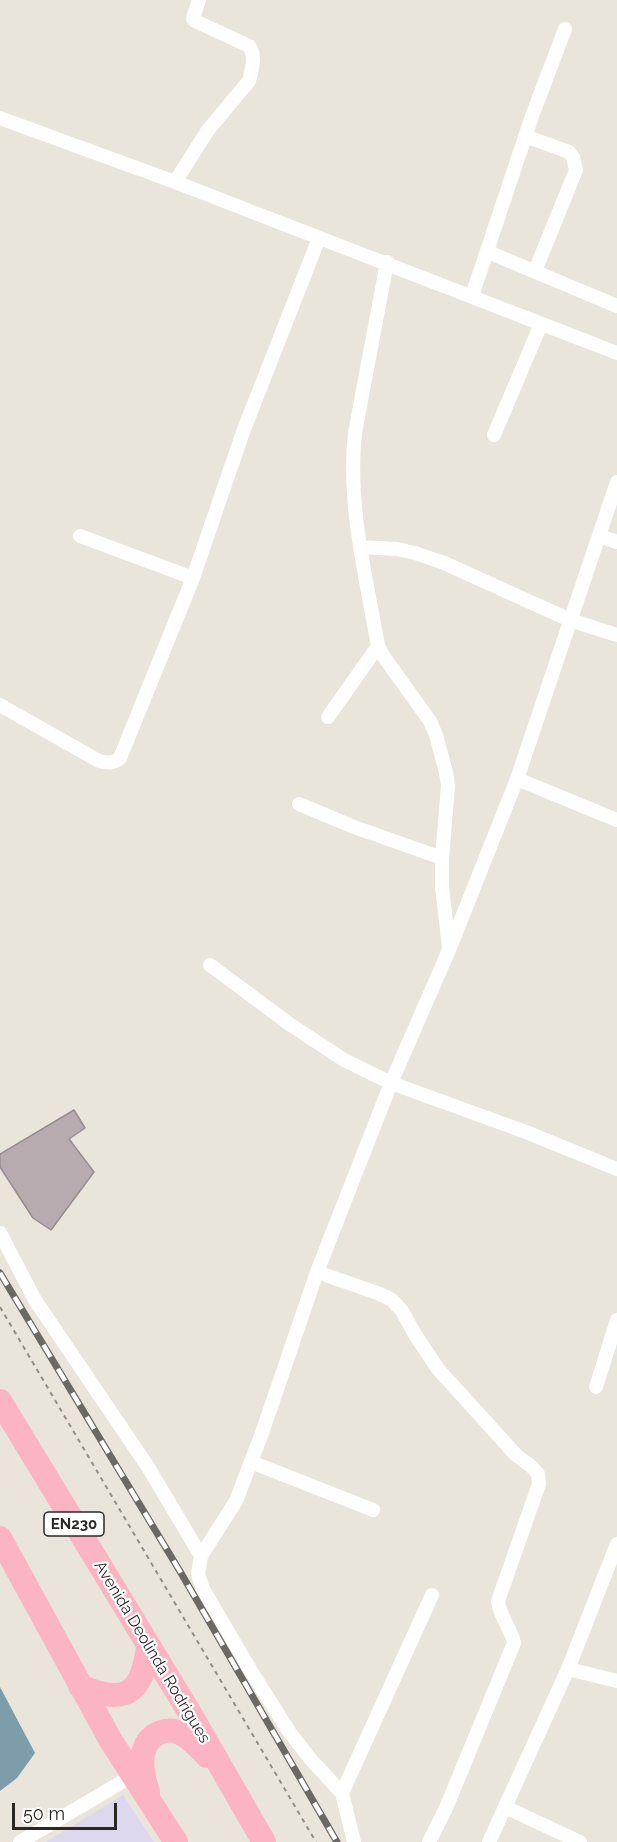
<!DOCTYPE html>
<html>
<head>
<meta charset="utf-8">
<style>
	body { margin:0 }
	#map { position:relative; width:617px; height:1842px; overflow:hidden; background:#e9e5da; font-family:Raleway,sans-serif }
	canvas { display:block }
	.scale { position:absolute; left:12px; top:1803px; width:105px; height:27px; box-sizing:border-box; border:3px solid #292824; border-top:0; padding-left:8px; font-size:18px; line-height:21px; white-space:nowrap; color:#292824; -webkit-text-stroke:4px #fff; paint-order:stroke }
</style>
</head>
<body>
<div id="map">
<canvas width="617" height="1842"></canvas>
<div class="scale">50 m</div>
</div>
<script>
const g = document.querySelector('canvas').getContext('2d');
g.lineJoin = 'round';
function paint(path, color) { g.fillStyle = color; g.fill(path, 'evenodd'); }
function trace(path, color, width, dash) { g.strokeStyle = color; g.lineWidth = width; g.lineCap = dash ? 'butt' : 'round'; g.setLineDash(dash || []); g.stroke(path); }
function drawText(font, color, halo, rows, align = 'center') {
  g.font = font + ' Raleway,sans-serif'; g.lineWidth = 4.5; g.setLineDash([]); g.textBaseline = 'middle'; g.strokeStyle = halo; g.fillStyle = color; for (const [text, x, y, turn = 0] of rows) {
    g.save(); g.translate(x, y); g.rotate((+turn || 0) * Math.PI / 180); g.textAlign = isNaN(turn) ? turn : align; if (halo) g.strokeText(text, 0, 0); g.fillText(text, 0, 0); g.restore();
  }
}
paint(new Path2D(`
	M123,1795L154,1842H46Z`), '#ddd8ed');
paint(new Path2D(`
	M0,1687L35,1753L17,1778L0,1791Z`), '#7d9dab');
const building = new Path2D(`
	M74,1110L85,1128L69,1139L94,1172L51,1230L33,1218L0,1167V1154Z`);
paint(building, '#b7abb0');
trace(building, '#988d91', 1.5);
trace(new Path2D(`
	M0,1307L316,1842`), '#928f88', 2, [4.5, 4.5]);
trace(new Path2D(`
	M0,118L175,182L617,353
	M525,136L569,152L573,157L576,170L535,271
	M175,182L208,130L249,81C252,70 256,55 249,46L195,21L193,18L199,0
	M488,252L617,306
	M387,262L355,433C347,504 366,576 378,646L384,657L430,721L436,735L446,772L448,786L442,858V887L449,947
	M472,296L532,116L565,29
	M494,435L541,324
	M80,536L193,578
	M599,536L617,542
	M361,547L397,549L415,553L444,563L570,620L617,635
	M0,705L99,761C108,763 113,764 120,758L193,578L243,432L319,238
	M328,717L378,646
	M517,779L617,820
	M299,804L354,827L442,858
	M210,965L288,1023L344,1060L391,1083L526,1132L617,1169
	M0,1233L35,1300L148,1467L201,1556
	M317,1272L380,1294L392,1300L402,1311L416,1336L438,1369L516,1455L532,1467L538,1474L539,1484L498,1601C500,1618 510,1626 514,1643L446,1808L429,1842
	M596,1387L617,1320
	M251,1462L373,1510
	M568,1669L617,1681
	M342,1793L432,1595
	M505,1807L580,1842
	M20,1842L132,1776
	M354,1842L342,1793L313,1762L290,1733L251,1671L203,1589L198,1574L201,1556L236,1501L262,1433L317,1272L391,1083L449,950L517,779L617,482
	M489,1842L568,1669L617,1544`), '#fff', 14);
trace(new Path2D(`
	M0,1401L191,1715L264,1842
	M0,1538L111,1741L176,1842
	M80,1686C125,1705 142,1695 148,1646
	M148,1792C142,1774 136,1748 155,1735C161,1731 170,1729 178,1732C189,1736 198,1747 207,1756`), '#fcb4c2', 24);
const rail = new Path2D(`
	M0,1273L181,1573L337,1842`);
trace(rail, '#6b6963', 7);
trace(rail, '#fff', 4.5, [14]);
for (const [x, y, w] of [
	[74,1524,60]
]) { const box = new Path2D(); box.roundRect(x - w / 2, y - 12, w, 24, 4.5); g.fillStyle = '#fff'; g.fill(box); trace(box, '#292824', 1.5); }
drawText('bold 15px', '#292824', null, [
	["EN230",74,1524]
]);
drawText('16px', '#292824', '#fff', [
	["Avenida Deolinda Rodrigues",152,1652,59]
]);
</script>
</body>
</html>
